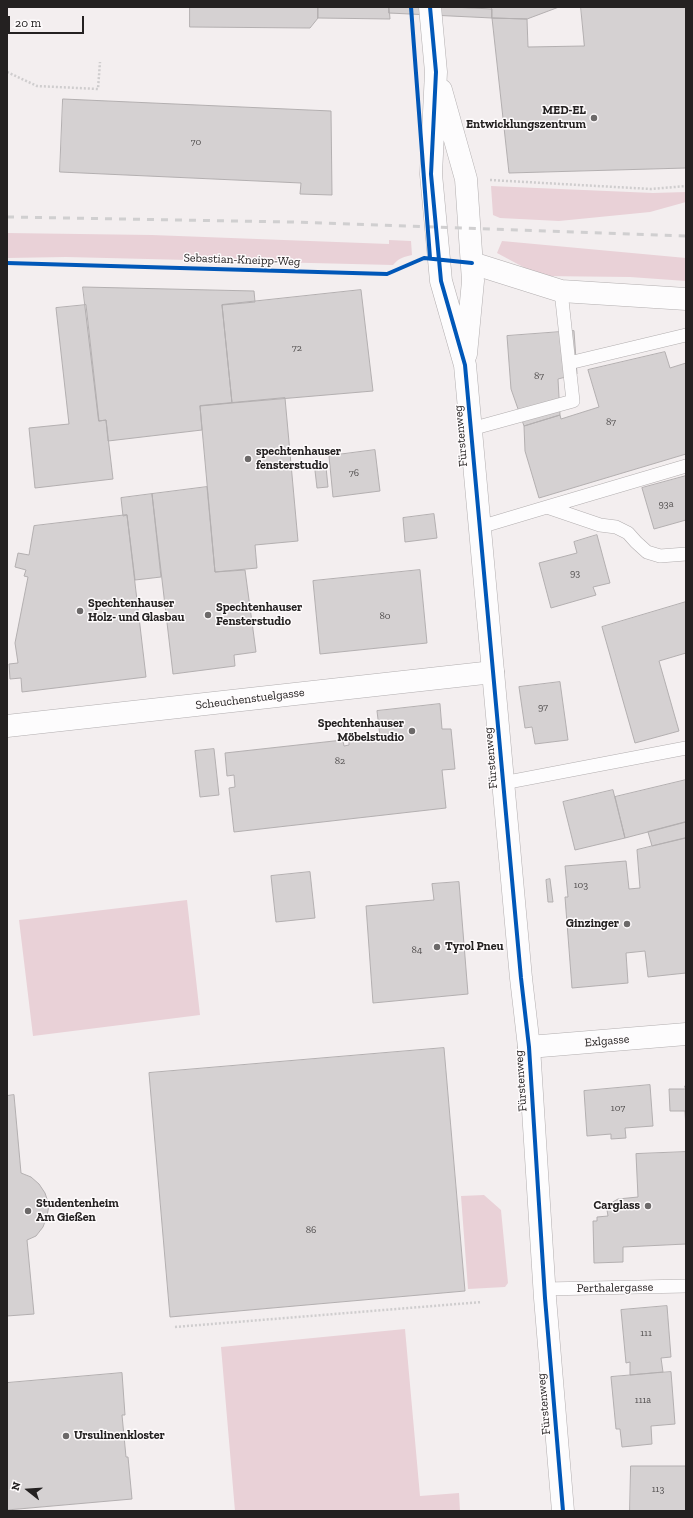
<!DOCTYPE html>
<html>
<head>
<meta charset="utf-8">
<style>
	body { margin:0 }
	#map { position:relative; width:693px; height:1518px; overflow:hidden; background:#f3eeef; font-family:"Zilla Slab",serif }
	canvas { display:block }
	.frame { position:absolute; inset:0; border:8px solid #242121; pointer-events:none }
	.north { position:absolute; left:8px; top:1470px; width:40px; height:40px; -webkit-text-stroke:3px #fefbfc; paint-order:stroke; rotate:287deg; font-size:11px; font-weight:700; line-height:16px; text-align:center; color:#242121 }
	.north::after { content:''; display:block; margin:auto; width:14px; height:18px; background:#242121; clip-path:polygon(50% 0,100% 100%,50% 72%,0 100%) }
	.scale { position:absolute; left:8px; top:16px; width:76px; height:18px; box-sizing:border-box; border:2px solid #242121; border-top:0; padding-left:5px; font-size:12px; line-height:14px; white-space:nowrap; color:#242121; -webkit-text-stroke:3px #fefbfc; paint-order:stroke }
</style>
</head>
<body>
<div id="map">
<canvas width="693" height="1518"></canvas>
<div class="frame"></div>
<div class="north">N</div>
<div class="scale">20 m</div>
</div>
<script>
const g = document.querySelector('canvas').getContext('2d');
g.lineJoin = 'round';
function paint(path, color) { g.fillStyle = color; g.fill(path, 'evenodd'); }
function trace(path, color, width, dash) { g.strokeStyle = color; g.lineWidth = width; g.lineCap = dash ? 'butt' : 'round'; g.setLineDash(dash || []); g.stroke(path); }
function drawText(font, color, halo, rows, align = 'center') {
  g.font = font + ' "Zilla Slab",serif'; g.lineWidth = 3; g.setLineDash([]); g.textBaseline = 'middle'; g.strokeStyle = halo; g.fillStyle = color; for (const [text, x, y, turn = 0] of rows) {
    g.save(); g.translate(x, y); g.rotate((+turn || 0) * Math.PI / 180); g.textAlign = isNaN(turn) ? turn : align; if (halo) g.strokeText(text, 0, 0); g.fillText(text, 0, 0); g.restore();
  }
}
paint(new Path2D(`
	M491,186L653,193L686,192V202L650,212L559,221L500,218L493,215Z
	M7,233L152,235L389,244V240L411,241L412,255C403,257 399,258 393,265L66,257L7,258Z
	M502,241L686,258V281L630,277L540,276L497,253Z
	M187,900L200,1015L33,1036L19,920Z
	M484,1195L501,1210L508,1283L505,1287L468,1289L461,1196Z
	M405,1329L420,1496L459,1493L460,1511H235L221,1347Z`), '#e9d1d7');
const building = new Path2D(`
	M190,7H318V18L310,28L190,27Z
	M318,7H389L390,19L318,18Z
	M389,7H452L492,9V18L389,13Z
	M492,7H559L527,19L492,18Z
	M581,7H686V168L509,173L492,18L527,19L528,47L584,46Z
	M63,99L331,111L332,195L300,194L301,183L60,172Z
	M83,287L254,291L255,302L222,305L232,403L200,406L202,430L108,441L106,420L99,421Z
	M361,290L373,391L232,403L222,305Z
	M86,305L99,421L106,420L113,479L35,488L29,428L69,424L56,308Z
	M574,331L577,374L558,379L560,415L524,426L511,389L507,336Z
	M665,352L670,368L686,363V454L539,498L525,451L524,426L560,415L561,419L599,407L588,370Z
	M285,398L298,541L255,545L257,568L215,572L200,406Z
	M375,450L380,491L333,497L329,456Z
	M322,461V467H326L328,487L317,488L314,462Z
	M686,476V520L654,529L642,488Z
	M207,487L215,572L245,570L256,652L234,655L235,666L173,674L152,494Z
	M152,494L161,577L135,580L127,515L123,516L121,498Z
	M434,514L437,538L405,542L403,518Z
	M127,515L146,677L22,692L21,678L10,679L9,664L18,663L15,643L28,577L24,576L26,570L15,567L18,553L29,555L34,526Z
	M597,535L610,583L593,587L596,595L551,608L539,563L577,553L574,542Z
	M420,570L427,643L320,654L313,581Z
	M686,602V653L659,661L679,731L635,743L602,627Z
	M560,682L568,740L535,744L532,727L525,728L519,687Z
	M440,704L442,729H451L455,769L442,770L446,808L234,832L229,788L235,787L234,775L227,776L225,753L343,740L344,746L349,745V739L380,736L377,711Z
	M214,749L219,795L200,797L195,751Z
	M686,780V822L625,838L615,797Z
	M613,790L625,838L575,850L563,802Z
	M686,822V838L652,846L648,832Z
	M686,838V973L648,977L645,951L626,953L628,983L572,988L565,897H568L565,866L626,861L629,889L640,888L637,850Z
	M310,872L315,918L276,922L271,876Z
	M550,879L553,902H548L546,880Z
	M459,882L468,994L373,1003L366,906L434,900L432,884Z
	M444,1048L465,1291L170,1317L149,1073Z
	M650,1085L653,1126L625,1128L626,1138L611,1139V1134L587,1136L584,1091Z
	M685,1086H686V1129L685,1111H670L669,1089H685Z
	M14,1095L21,1173L31,1177L39,1184L45,1193L49,1205L47,1216L43,1227L36,1236L27,1240L34,1314L7,1316V1096Z
	M686,1152V1244L623,1247V1262L594,1263L593,1221H597V1217L608,1216L607,1210L611,1203L618,1199L638,1197L636,1154Z
	M667,1306L671,1357L661,1358L663,1372L630,1375V1362L626,1363L621,1310Z
	M671,1372L675,1424L651,1426L652,1444L622,1447L620,1429H616L611,1377Z
	M122,1373L125,1415H122L126,1457H128L132,1499L7,1510V1383Z
	M631,1466H686V1511H630Z`);
paint(building, '#d5d1d2');
trace(building, '#b3afb0', 1);
const lane = new Path2D(`
	M569,363L686,335
	M471,429L573,401L561,291
	M547,507L686,466
	M480,527L547,507L600,525L616,527L628,533L636,542L647,552L660,556L686,554
	M503,783L686,748
	M545,1289L686,1286`);
const street = new Path2D(`
	M472,263L561,291L686,299
	M7,726L493,672
	M529,1047L686,1034`);
const secondary = new Path2D(`
	M430,7L436,72L431,174L441,281L465,365L521,978L529,1047L545,1298L563,1511
	M441,90L466,179L473,281L466,354`);
trace(lane, '#b2aeaf', 14);
trace(street, '#b2aeaf', 23);
trace(secondary, '#b2aeaf', 23);
trace(new Path2D(`
	M7,72L37,86L98,89L100,62
	M490,180L651,189L686,186
	M175,1327L482,1302`), '#cfcdce', 2.5, [2, 2]);
trace(lane, '#fdfcfd', 13);
trace(street, '#fdfcfd', 22);
trace(secondary, '#fdfcfd', 22);
trace(new Path2D(`
	M7,217L293,222L686,236`), '#d0cfd0', 3, [7, 7]);
trace(new Path2D(`
	M411,7L430,258
	M430,7L436,72L431,174L441,281L465,365L521,978L529,1047L545,1298L563,1511
	M7,263L387,274L424,258L472,263`), '#0057b8', 4);
for (const [x, y, r, color] of [
	[594,118,4,"#6c6969"],
	[248,459,4,"#6c6969"],
	[80,611,4,"#6c6969"],
	[208,615,4,"#6c6969"],
	[412,731,4,"#6c6969"],
	[627,924,4,"#6c6969"],
	[437,947,4,"#6c6969"],
	[648,1206,4,"#6c6969"],
	[28,1211,4,"#6c6969"],
	[66,1436,4,"#6c6969"]
]) { const dot = new Path2D(); dot.arc(x, y, r, 0, 2 * Math.PI); g.fillStyle = color; g.fill(dot); trace(dot, '#fefbfc', 1.5); }
drawText('10px', '#504d4d', null, [
	["70",196,142],
	["72",297,348],
	["87",539,376],
	["87",611,422],
	["76",354,473],
	["93a",666,504],
	["93",575,573],
	["80",385,616],
	["97",543,707],
	["82",340,761],
	["103",581,885],
	["84",417,950],
	["107",618,1108],
	["86",311,1230],
	["111",646,1333],
	["111a",643,1400],
	["113",658,1489]
]);
drawText('bold 12px', '#242121', '#fefbfc', [
	["MED-EL",586,111,"right"],
	["Entwicklungszentrum",586,125,"right"],
	["spechtenhauser",256,452],
	["fensterstudio",256,466],
	["Spechtenhauser",88,604],
	["Holz- und Glasbau",88,618],
	["Spechtenhauser",216,608],
	["Fensterstudio",216,622],
	["Spechtenhauser",404,724,"right"],
	["Möbelstudio",404,738,"right"],
	["Ginzinger",619,924,"right"],
	["Tyrol Pneu",445,947],
	["Studentenheim",36,1204],
	["Am Gießen",36,1218],
	["Carglass",640,1206,"right"],
	["Ursulinenkloster",74,1436]
], 'left');
drawText('12px', '#242121', '#fefbfc', [
	["Sebastian-Kneipp-Weg",242,260,2],
	["Fürstenweg",461,436,-95],
	["Scheuchenstuelgasse",250,699,-7],
	["Fürstenweg",491,758,-95],
	["Exlgasse",607,1041,-5],
	["Fürstenweg",521,1081,-94],
	["Perthalergasse",615,1288,-1],
	["Fürstenweg",544,1404,-95]
]);
</script>
</body>
</html>
